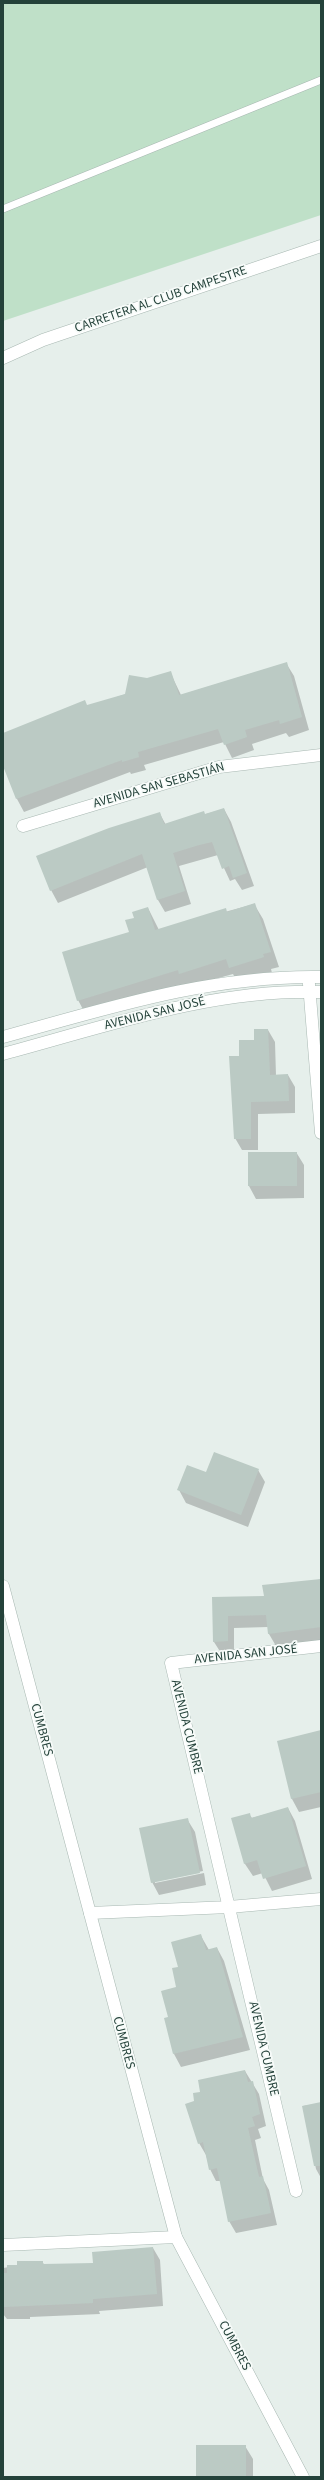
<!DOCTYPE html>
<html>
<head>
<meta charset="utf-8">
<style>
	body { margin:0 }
	#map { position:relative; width:324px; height:2480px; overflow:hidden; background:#e6efeb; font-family:"Source Sans 3",sans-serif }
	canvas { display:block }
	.frame { position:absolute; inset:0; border:4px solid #24423a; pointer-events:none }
</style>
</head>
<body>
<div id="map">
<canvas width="324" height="2480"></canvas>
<div class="frame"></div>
</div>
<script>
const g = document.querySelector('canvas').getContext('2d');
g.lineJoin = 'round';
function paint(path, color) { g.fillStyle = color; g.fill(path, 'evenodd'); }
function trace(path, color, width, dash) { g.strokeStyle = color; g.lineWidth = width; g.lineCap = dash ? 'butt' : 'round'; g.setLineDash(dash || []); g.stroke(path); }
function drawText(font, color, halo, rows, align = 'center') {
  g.font = font + ' "Source Sans 3",sans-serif'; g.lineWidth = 3.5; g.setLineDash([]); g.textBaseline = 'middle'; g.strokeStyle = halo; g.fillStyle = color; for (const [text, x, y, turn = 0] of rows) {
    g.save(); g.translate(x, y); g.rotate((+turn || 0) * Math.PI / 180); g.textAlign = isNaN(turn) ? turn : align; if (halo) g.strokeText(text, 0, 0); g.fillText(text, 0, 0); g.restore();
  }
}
paint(new Path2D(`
	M3,3H321V215L3,321Z`), '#bfe0c8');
paint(new Path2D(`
	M286,663L294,676L309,730L289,737L286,733L252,744L254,750L232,758L224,742L144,765L146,770L131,774L130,772L24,812L17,799L3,763V734L126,694L147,679L170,672L181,695Z
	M224,809L231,822L254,886L242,890L235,879L230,881L218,855L179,866L191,904L165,912L158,900L148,867L58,903L51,890L160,814L166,825Z
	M254,904L263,919L279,967L271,969L272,973L238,983L233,974L86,1015L78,1000L130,933L136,918L148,908L159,930Z
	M268,1030L275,1042L276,1076L288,1075L295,1087V1113L258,1114V1150H242L235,1138L240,1057Z
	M296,1152L304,1165V1198L256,1199L249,1186Z
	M258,1470L265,1482L248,1527L186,1503L179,1490L207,1473Z
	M321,1579V1640L276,1646L269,1634L268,1627L234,1628V1653H221L214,1642L213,1598L265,1597Z
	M321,1731V1807L299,1812L292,1799L278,1742Z
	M288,1808L295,1821L312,1879L272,1891L263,1873L253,1876L245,1864L232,1819L249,1814L252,1818Z
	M187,1819L195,1832L203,1871L155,1881V1883L204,1873L206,1885L159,1895L152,1882Z
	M201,1936L209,1950L217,1948L224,1961L250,2050L181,2067L174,2054L165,2019L169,2018L178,1987L179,1968Z
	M245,2071L259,2094L266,2126L258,2129L261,2138L255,2140L263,2179L269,2190L277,2225L236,2233L229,2221L221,2181H216L210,2169L206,2155L199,2143L196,2102L201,2093Z
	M321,2103V2178L316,2169L303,2106Z
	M153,2248L160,2260L163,2306L99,2311L100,2314L30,2317V2319H7L3,2314V2268L42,2262L45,2265L94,2264Z
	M245,2446L253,2459V2477H197Z`), '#0003');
paint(new Path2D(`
	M287,662L302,717L280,724L279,720L245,730L247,737L224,745L218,729L138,752L139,757L122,762V760L16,799L3,766V733L85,700L87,705L125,694L129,675L147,678L171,671L179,695Z
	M224,808L247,873L233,878L229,866L222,869L212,842L199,845L173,853L185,891L157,900L142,854L50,891L36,856L109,828L160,812L164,824L204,811L205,814Z
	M255,903L271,952L263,954L264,957L229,968L226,959L179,974L178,970L77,1001L62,952L129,932L125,920L134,918L132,912L148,907L155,930L226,908L227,912Z
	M254,1029H268L270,1075L288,1074L289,1101L251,1102V1139H234L229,1056H239V1040H254Z
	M248,1152H297V1186H248Z
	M214,1452L259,1469L241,1515L177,1490L187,1465L206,1472Z
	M321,1579V1627L268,1634L266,1615L228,1616V1641L213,1642L212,1597L264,1596L262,1585Z
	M321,1730V1792L291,1799L277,1741Z
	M288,1807L306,1866L263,1879L257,1860L244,1864L231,1818L250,1813L251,1818Z
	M188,1818L200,1873L151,1883L139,1828Z
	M201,1934L206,1950L217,1947L243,2037L173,2054L164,2018L168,2017L161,1991L176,1987L172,1968L178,1967L171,1942Z
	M245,2070L248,2082L253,2081L260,2114L252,2117L255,2126L248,2128L259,2177L263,2176L271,2213L228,2222L217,2168L209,2170L203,2142L198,2144L185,2104L194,2101L193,2093L200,2092L198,2080Z
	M321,2102V2166H314L302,2106Z
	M153,2247L157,2294L93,2299V2303L3,2307V2273H7V2265H17V2261H43V2264L93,2263L92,2252Z
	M196,2445H246V2477H196Z`), '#bbcac4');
const service = new Path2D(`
	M3,209L321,80`);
const minor = new Path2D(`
	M23,826L219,767L321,755
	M309,984L321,1133
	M3,1037C108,1008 210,975 321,977
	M3,1054C108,1026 211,989 321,992
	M90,1913L229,1907L321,1899
	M296,2191L171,1663L321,1646
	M3,2245L176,2237`);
const tertiary = new Path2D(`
	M3,358L43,340L321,246
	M3,1586L176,2237L303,2477`);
trace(service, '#a8b8b2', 8);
trace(minor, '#a8b8b2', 13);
trace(tertiary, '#a8b8b2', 13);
trace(service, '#fff', 7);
trace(minor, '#fff', 12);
trace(tertiary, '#fff', 12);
drawText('13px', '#24423a', '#f7fbf9', [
	["CARRETERA AL CLUB CAMPESTRE",161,300,-19],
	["AVENIDA SAN SEBASTIÁN",159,786,-16],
	["AVENIDA SAN JOSÉ",155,1014,-14],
	["AVENIDA SAN JOSÉ",246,1655,-6],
	["AVENIDA CUMBRE",186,1727,76],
	["CUMBRES",41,1730,75],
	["CUMBRES",123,2043,75],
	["AVENIDA CUMBRE",263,2049,77],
	["CUMBRES",234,2346,62]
]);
</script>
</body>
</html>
